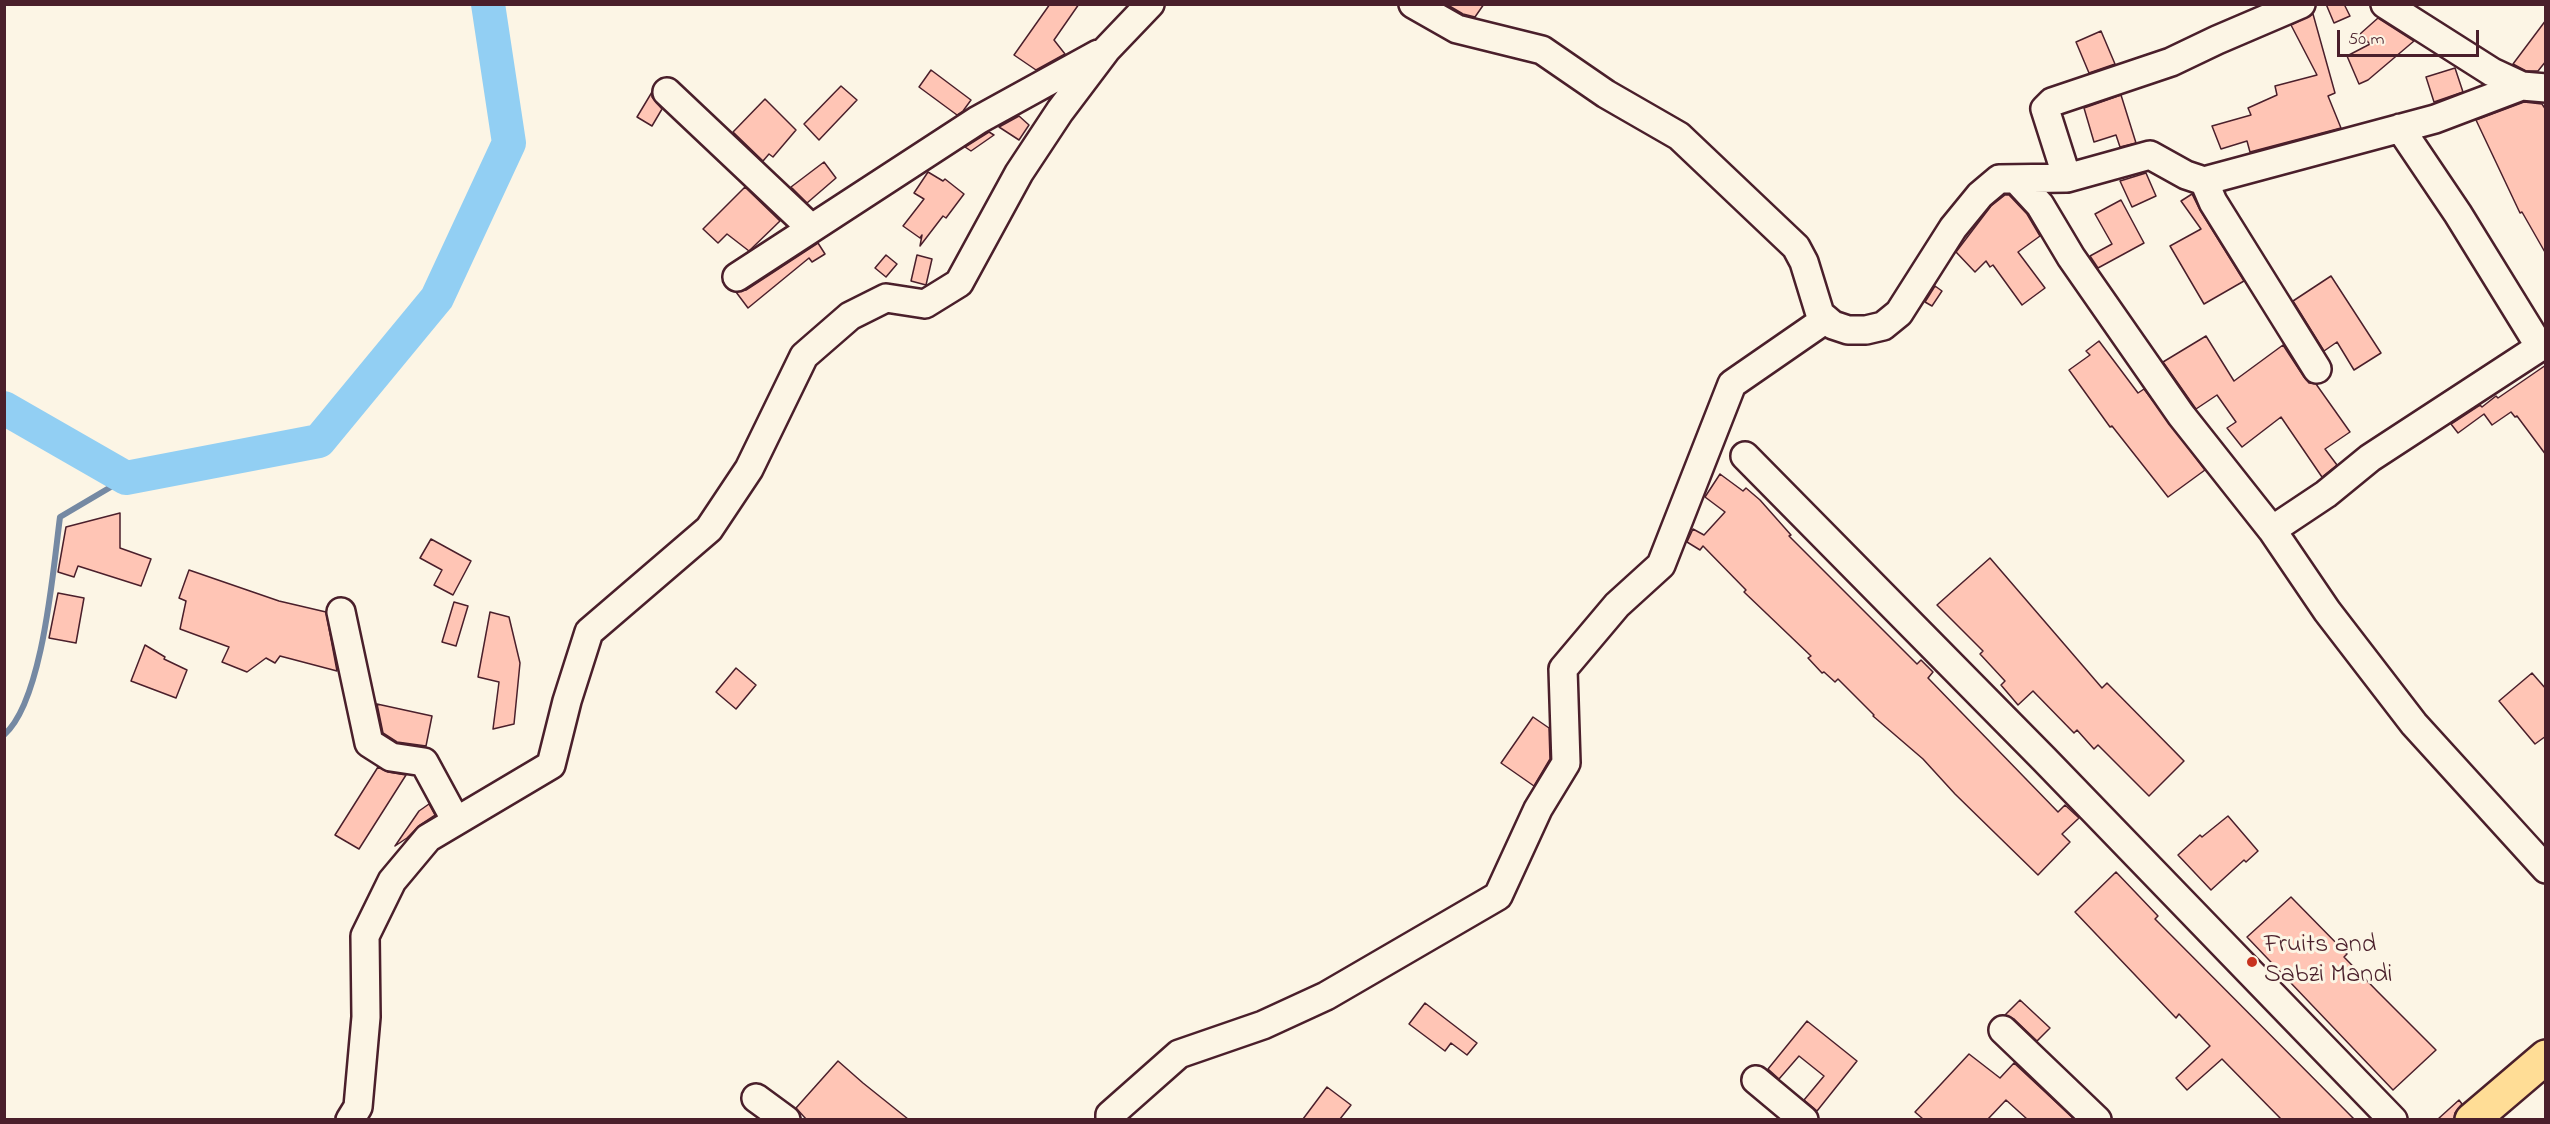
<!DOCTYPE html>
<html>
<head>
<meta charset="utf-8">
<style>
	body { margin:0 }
	#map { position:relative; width:2550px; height:1124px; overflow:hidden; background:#fcf5e5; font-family:"Indie Flower",sans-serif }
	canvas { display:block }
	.frame { position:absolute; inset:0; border:6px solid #4a1f2b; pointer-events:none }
	.scale { position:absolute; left:2337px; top:30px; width:142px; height:27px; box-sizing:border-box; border:3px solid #4a1f2b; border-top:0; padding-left:8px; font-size:18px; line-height:21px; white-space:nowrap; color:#4a1f2b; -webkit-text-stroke:4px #fcf5e5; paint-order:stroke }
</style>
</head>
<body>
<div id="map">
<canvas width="2550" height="1124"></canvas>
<div class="frame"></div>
<div class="scale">50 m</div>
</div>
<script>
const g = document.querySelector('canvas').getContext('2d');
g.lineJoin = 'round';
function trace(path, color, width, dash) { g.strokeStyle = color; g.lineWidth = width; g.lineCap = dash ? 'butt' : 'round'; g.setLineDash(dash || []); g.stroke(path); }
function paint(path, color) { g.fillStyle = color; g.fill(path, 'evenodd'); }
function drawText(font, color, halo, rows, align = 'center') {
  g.font = font + ' "Indie Flower",sans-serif'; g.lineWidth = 6; g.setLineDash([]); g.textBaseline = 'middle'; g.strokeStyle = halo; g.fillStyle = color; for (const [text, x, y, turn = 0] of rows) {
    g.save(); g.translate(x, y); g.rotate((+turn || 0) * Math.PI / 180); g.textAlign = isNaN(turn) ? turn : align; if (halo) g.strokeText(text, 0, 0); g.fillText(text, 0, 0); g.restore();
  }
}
trace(new Path2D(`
	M4,735C43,701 53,570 60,517L126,478`), '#7589a3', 6);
trace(new Path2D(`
	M4,408L126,478L319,441L437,298L509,143L488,4`), '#92cff3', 34);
const building = new Path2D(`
	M1050,4H1079L1054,40L1065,54L1036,70L1014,55Z
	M1446,4H1484L1475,17L1463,14Z
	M2326,4H2344L2350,16L2334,23Z
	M2313,14L2335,93L2328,96L2341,128L2250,152L2247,141L2221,149L2212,126L2251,115L2248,108L2277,95L2275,86L2317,75L2291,25Z
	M2378,18L2414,41L2368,80L2359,84L2347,56L2370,44L2360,34Z
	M2546,20V61L2538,71H2526L2513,64Z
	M2101,31L2115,64L2089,73L2076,42Z
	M2455,68L2463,92L2434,102L2426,77Z
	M931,70L971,100L963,111L957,115L919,87Z
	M841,86L857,100L819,140L804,124Z
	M652,92V97L662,109L652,126L637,117Z
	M2121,95L2136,143L2120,147L2116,135L2094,142L2084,108Z
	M765,99L796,130L773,157L769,154L763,161L733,132Z
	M2524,102L2542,104L2546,110V254L2522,212L2520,213L2476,120Z
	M1019,116L1029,125L1019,140L999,127Z
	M989,132L994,135L971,151L965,147Z
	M824,162L836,178L807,203L791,187Z
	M928,172L943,181L945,179L964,194L946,218L943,216L920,246L922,235L920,238L903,226L924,199L914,193Z
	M2146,173L2156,196L2132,207L2120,181Z
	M745,187L780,221L749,251L727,234L718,243L703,229Z
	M2192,194L2200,210L2244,281L2204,304L2170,246L2201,229L2181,201Z
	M2005,195H2009L2027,214L2040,236L2018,252L2045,288L2022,305L1993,265L1990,267L1986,261L1975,272L1956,252L1991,206Z
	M2121,200L2144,243L2098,268L2090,256L2112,244L2095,214Z
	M818,243L825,254L812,262L809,258L748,308L736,292L746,290Z
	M886,255L897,264L886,277L875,268Z
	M917,255L932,259L926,285L911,281Z
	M2331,276L2381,353L2354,370L2337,342L2324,351L2293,301Z
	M1935,286L1942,291L1932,306L1925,302Z
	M2206,336L2234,381L2283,345L2304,377L2309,383L2316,384L2350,432L2325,449L2337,465L2322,477L2281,417L2242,447L2227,428L2236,422L2217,395L2196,409L2163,362Z
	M2099,341L2138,393L2144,389L2205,470L2168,497L2112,426L2110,427L2069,370L2090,355L2086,351Z
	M2546,365V455L2517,416L2515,417L2511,412L2492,425L2484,414L2458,433L2451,424L2480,405L2482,407L2496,396L2498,398Z
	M1720,474L1743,491L1746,488L1760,500L1791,535L1789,536L1917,664L1921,660L1933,672L1928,678L2058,812L2065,805L2079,818L2062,834L2070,842L2038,875L1955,794L1923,759L1873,716L1874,715L1838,679L1835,682L1824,672L1822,673L1808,658L1811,656L1744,592L1746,590L1703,546L1700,550L1687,542L1693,529L1704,535L1725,512L1705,497Z
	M120,513V548L151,559L141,586L78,566L74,577L58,572L66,527Z
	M431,539L471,561L453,595L434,585L442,570L420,558Z
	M1990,558L2102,688L2107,683L2184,761L2149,796L2098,745L2094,749L2077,730L2074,733L2033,691L2018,705L2001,685L2005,681L1980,654L1983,651L1937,605Z
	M189,570L279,601L326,612L337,671L280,656L275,663L266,658L247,672L222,662L229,647L180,629L186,601L179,598Z
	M58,593L84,598L76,643L49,638Z
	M454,602L468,606L456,646L442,642Z
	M490,612L509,617L520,663L514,724L493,729L499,682L478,677Z
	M145,645L165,657L164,659L187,670L176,698L131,681Z
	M736,668L756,685L736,709L716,692Z
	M2532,673L2546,689V736L2535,744L2499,701Z
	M377,704L432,716L426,746L397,742L383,733Z
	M1533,717L1549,728L1550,759L1534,786L1501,763Z
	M378,767L388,772L406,775L359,849L335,835Z
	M429,804L435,815L420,825L407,838L395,846L419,811Z
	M2228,816L2258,851L2246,862L2244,860L2211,890L2178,855L2200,835L2202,837Z
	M2116,872L2158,916L2155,919L2354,1119H2281L2222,1059L2187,1090L2176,1078L2210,1046L2179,1014L2176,1018L2075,912Z
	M2291,897L2347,954L2344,957L2377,991L2436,1050L2393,1090L2247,937Z
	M2020,1000L2050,1028L2037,1041L2014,1019L2005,1015Z
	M1425,1003L1477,1043L1467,1055L1451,1043L1445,1051L1409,1024Z
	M1807,1021L1857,1061L1817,1111L1804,1100L1824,1076L1799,1056L1779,1079L1768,1069Z
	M1969,1054L2000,1078L2014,1063L2074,1119H2027L2006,1100L1988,1119H1923L1915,1112Z
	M838,1061L863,1083L908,1119H806L796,1108Z
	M1327,1087L1351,1105L1340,1119H1303Z
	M2459,1100L2462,1104L2455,1113L2454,1119H2438Z`);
paint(building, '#ffc5b5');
trace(building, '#4a1f2b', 1.5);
const minor = new Path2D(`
	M1413,4L1457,29L1542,50L1606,94L1679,136L1796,247L1804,262L1820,314L1833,325L1848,330H1866L1883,326L1899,313L1953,228L1980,195L1999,179L2067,178L2150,155L2186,175L2204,181L2435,119L2522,86
	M2385,4L2492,72L2522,86L2546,88
	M667,92L811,228
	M2067,178L2045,109L2052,102L2171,62L2217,40L2301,4
	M2016,179L2040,205L2071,257L2181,415L2272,530L2327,611L2414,724L2546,869
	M2204,181L2213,202L2317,369
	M737,277L978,120L1098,54
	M1745,456L2044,759L2393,1120
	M2272,530L2326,494L2370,458L2540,347L2458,214L2400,128
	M341,612L369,743L391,757L424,762L456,821
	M2003,1030L2097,1120
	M1756,1080L1804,1120
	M756,1098L786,1120
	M350,1120L358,1107L366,1017L365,936L392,881L428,838L551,765L567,701L589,632L709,529L749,469L804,356L850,316L886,298L925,304L959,283L1019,173L1060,111L1106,50L1150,4
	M1110,1120V1115L1179,1054L1263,1025L1326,996L1498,896L1538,809L1566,763L1563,669L1617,605L1661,565L1732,384L1826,319`);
const highway = new Path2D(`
	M2472,1120L2546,1057`);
trace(minor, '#4a1f2b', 32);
trace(highway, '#4a1f2b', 38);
trace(minor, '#fcf5e5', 27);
trace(highway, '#ffdd96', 33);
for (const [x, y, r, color] of [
	[2252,962,6,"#c8321e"]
]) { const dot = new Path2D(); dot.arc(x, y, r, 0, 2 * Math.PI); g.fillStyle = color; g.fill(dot); trace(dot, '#fcf5e5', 2); }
drawText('26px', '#4a1f2b', '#fcf5e5', [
	["Fruits and",2264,947],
	["Sabzi Mandi",2264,977]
], 'left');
</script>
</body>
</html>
